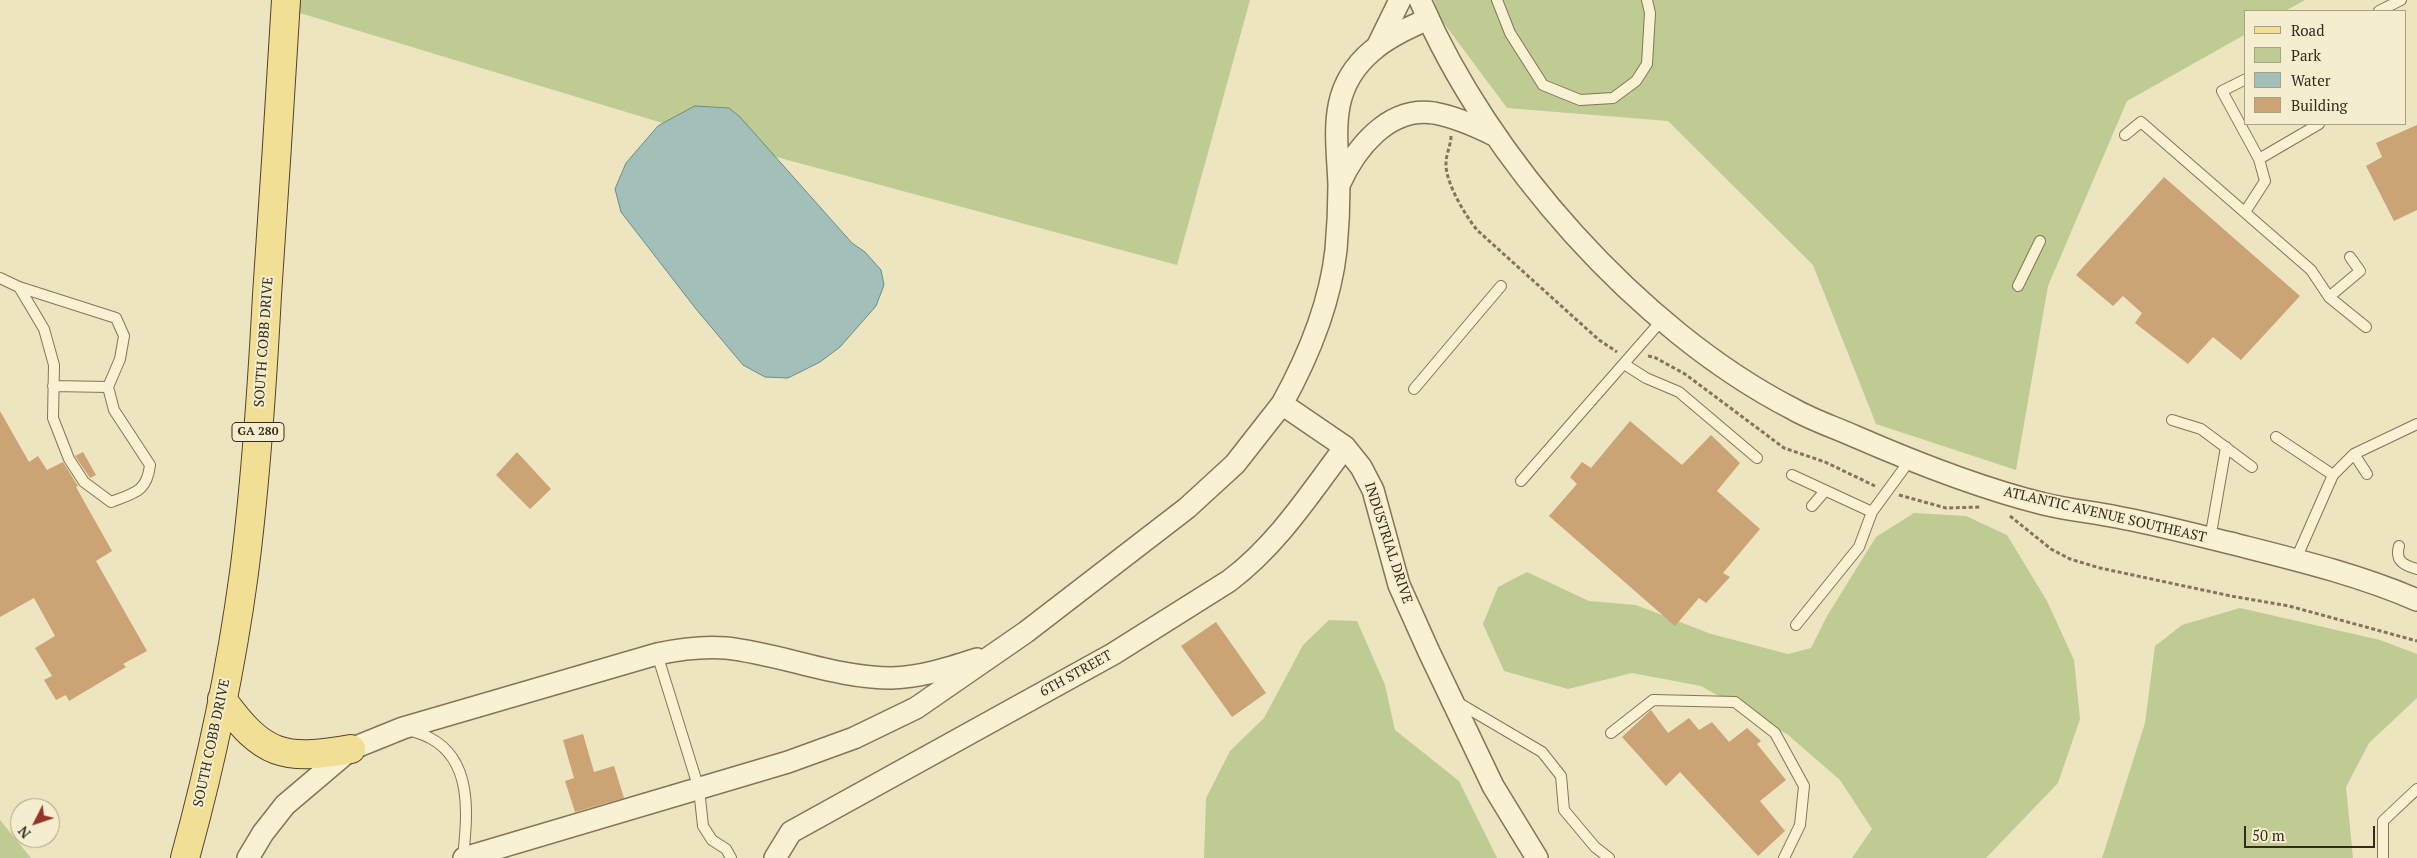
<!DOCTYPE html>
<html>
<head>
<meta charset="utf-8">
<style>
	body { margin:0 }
	#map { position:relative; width:2417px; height:858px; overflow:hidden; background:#ede5bf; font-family:"PT Serif",serif }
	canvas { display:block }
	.legend { position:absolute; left:2244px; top:10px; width:162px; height:115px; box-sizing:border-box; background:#f5eece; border:1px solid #a8a087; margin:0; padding:6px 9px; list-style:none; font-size:15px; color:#352b1c }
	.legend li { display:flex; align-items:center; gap:10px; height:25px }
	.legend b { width:25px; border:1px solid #a8a087 }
	.north { position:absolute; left:10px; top:798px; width:50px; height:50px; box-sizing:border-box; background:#f5eece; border:1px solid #a8a087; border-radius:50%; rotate:229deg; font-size:14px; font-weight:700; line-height:20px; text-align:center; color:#352b1c }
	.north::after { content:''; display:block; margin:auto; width:18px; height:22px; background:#943428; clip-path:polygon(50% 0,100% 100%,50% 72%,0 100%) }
	.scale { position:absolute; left:2244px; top:826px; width:131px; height:22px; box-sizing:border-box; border:2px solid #352b1c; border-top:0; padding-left:6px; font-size:15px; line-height:18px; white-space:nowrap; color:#352b1c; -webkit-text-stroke:4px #f5eece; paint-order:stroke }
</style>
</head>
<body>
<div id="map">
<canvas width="2417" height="858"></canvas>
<ul class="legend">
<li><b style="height:6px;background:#f1df96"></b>Road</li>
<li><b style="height:14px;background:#becb93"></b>Park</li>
<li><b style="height:14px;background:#a2bfba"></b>Water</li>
<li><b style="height:14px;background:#cba375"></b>Building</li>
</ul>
<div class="north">N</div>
<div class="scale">50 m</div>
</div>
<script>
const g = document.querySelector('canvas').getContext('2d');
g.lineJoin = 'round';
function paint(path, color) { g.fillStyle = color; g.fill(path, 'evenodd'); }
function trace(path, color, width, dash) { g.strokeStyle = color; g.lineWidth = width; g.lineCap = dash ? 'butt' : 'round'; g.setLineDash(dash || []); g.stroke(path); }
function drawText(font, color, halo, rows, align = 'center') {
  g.font = font + ' "PT Serif",serif'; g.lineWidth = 4; g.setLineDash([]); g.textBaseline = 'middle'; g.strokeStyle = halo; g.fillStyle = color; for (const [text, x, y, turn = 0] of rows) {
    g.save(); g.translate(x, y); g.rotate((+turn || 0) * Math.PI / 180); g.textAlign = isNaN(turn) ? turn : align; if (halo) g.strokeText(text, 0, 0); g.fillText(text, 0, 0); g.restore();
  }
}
paint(new Path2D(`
	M290,0H1250L1177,265L758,152L290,10Z
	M1434,0H2305L2285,11H2246V34L2127,101L2048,286L2016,470L1876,424L1813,265L1668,121L1507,108L1440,18Z
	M1914,513L1966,516L2007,535L2047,601L2074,660L2080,719L2058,783L1986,858H1852L1872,829L1840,780L1787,734L1701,686L1632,673L1568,689L1504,671L1483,624L1498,587L1527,572L1589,601L1636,605L1711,634L1788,654L1811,648L1827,616L1876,537Z
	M2240,608L2380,640L2417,654V698L2369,743L2346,787L2353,858H2102L2145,723L2155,646L2182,625Z
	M1329,620L1357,621L1385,685L1395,730L1459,781L1497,858H1204L1206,798L1230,751L1264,718L1303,645Z
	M0,820L31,858H0Z`), '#becb93');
const water = new Path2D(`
	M695,106L729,108L740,117L852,243L865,252L881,270L884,285L876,306L840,347L820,362L788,378L765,377L743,365L696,309L621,212L615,189L626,163L658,126Z`);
paint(water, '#a2bfba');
trace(water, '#6a8c88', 1);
paint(new Path2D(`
	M2417,125V210L2394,221L2366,166L2382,157L2376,143Z
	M2164,177L2300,296L2241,360L2213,337L2188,364L2135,323L2142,313L2123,296L2113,306L2076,275Z
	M0,411L29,462L38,456L47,470L63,462L78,486L76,487L112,551L96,561L147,651L123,664L126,667L69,701L66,695L56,700L44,680L52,676L35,648L55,636L34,598L0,617Z
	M1630,421L1682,465L1711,435L1740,463L1717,491L1760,529L1723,573L1730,577L1706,603L1699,598L1675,626L1549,516L1577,484L1570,477L1582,462L1591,468Z
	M83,452L96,475L90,478L75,456Z
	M517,452L551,489L530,509L496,475Z
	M1216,622L1266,693L1232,717L1181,646Z
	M1651,710L1668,733L1689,718L1699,730L1712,722L1729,742L1747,728L1761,741L1757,744L1786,780L1760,801L1785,831L1758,856L1680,772L1666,786L1622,737Z
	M583,734L594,772L614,766L624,798L575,812L565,781L574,778L563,740Z`), '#cba375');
const service = new Path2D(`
	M1497,0L1510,33L1543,85L1580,100L1613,98L1636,81L1647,64L1650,13L1647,0
	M2379,11L2401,0
	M2125,135L2141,122L2311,270L2329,297L2366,327
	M2259,159L2319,124
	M2245,212L2265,181L2259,159L2222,91L2246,79
	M0,278L19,287L116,318L124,336L120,359L108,387L114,410L150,465C147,492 134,493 111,502L84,482L69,459L53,418L54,365L44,329L19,287
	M2018,286L2040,241
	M2329,297L2360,271L2350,257
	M1624,364L1646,378L1679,392L1757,458
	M53,386L108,387
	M1414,389L1501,286
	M2172,420L2201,429L2252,467
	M2276,437L2333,475
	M2354,454L2367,474
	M1792,475L1872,512
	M1521,481L1662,320
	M1812,506L1825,491
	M2210,539L2226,447
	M2399,546C2395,561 2403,565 2417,569
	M2296,559L2333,475L2354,454L2417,424
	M1796,625L1859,547L1872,512L1910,460
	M657,654L699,789L703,826L712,840L726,849L731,858
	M1457,702L1542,752L1561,776L1564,810L1595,847L1609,858
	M408,730C415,732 423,734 430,738C474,761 467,817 463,858
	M1611,733L1653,700L1735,702L1775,733L1804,786L1800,825L1784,858
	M2383,858V821L2417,789`);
const minor = new Path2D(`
	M1420,0C1487,158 1639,330 1793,409C1812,420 1834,427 1854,436C1916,463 1979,488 2044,504C2068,510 2093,512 2117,517C2155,524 2192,534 2230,543C2293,559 2357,574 2417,600
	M1428,19C1408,28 1388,37 1372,51C1327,89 1337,134 1339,185C1339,207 1338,228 1336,250C1330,304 1308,357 1282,404L1345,447L1361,467L1373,490L1399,585L1429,652L1493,786L1537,858
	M1378,45L1400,0
	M1339,185C1355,149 1388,106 1434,113C1456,117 1476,126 1496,136
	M248,858L263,833L285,805L351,749L403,728L657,654C680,649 703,646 726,648C782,654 835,678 892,678C922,677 949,668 977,659
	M464,858L788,762L854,738L916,708L1026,632L1187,508L1235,464L1282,404
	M775,858L791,832L1113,654L1229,581C1277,545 1309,495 1345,447`);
const primary = new Path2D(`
	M222,699C263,756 284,761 351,749
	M185,858C211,764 231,669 244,573C256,481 262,388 267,295C274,197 280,98 286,0`);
trace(service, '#857558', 12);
trace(minor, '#857558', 24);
trace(primary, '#53432c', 30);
trace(new Path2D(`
	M1451,136C1451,145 1446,154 1446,163C1445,182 1465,215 1477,230L1599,340L1617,352
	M1648,356L1654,357L1685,374L1784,448L1825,462L1875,486
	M1899,495L1946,508L1981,507
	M2010,516L2051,549L2070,559L2100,568L2231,596L2289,606L2417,641`), '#857558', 3, [4, 2.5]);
trace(service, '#f8f1d2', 10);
trace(minor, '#f8f1d2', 21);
trace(primary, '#f1df96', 28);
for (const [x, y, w] of [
	[258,432,52]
]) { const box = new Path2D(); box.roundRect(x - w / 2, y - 9.5, w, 19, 4); g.fillStyle = '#f5eece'; g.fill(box); trace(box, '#352b1c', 1); }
drawText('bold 12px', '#352b1c', null, [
	["GA 280",258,432]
]);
drawText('14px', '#352b1c', '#f5eece', [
	["SOUTH COBB DRIVE",264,342,-86],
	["ATLANTIC AVENUE SOUTHEAST",2105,515,13],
	["INDUSTRIAL DRIVE",1388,543,72],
	["6TH STREET",1076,674,-29],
	["SOUTH COBB DRIVE",212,743,-78]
]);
</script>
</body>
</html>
